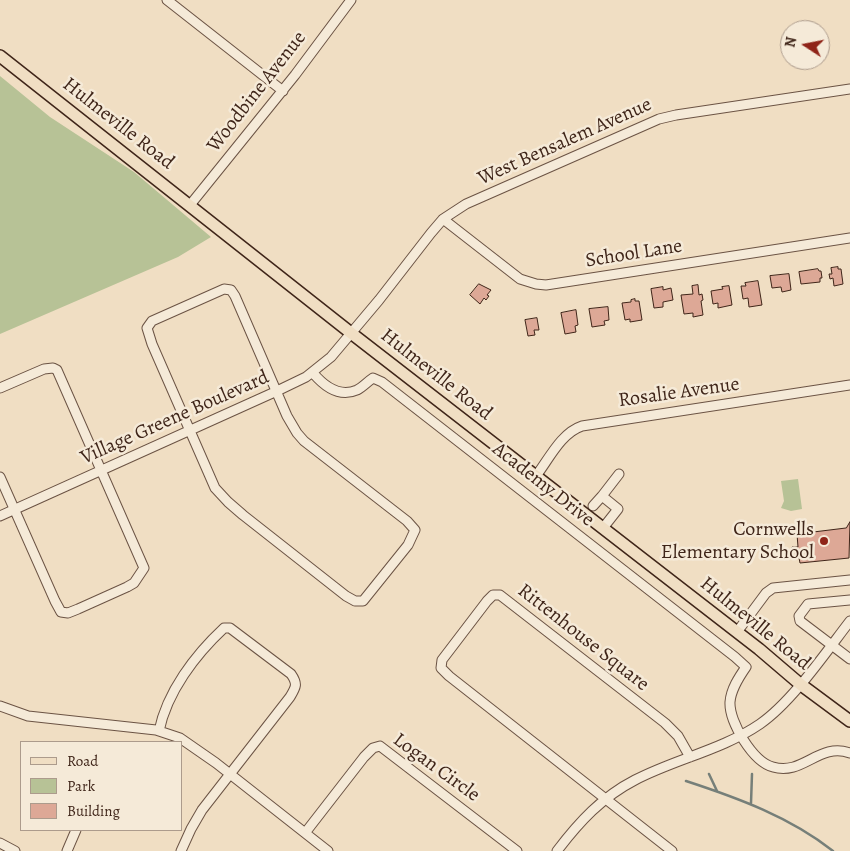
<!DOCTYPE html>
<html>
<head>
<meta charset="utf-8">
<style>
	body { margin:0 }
	#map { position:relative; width:850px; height:851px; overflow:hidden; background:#f0dec3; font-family:Alegreya,serif }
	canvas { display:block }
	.legend { position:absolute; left:20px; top:741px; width:162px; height:90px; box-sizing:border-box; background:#f5ead8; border:1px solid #ac9b8c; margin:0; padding:6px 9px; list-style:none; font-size:15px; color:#3f2519 }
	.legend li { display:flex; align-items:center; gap:10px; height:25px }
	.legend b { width:25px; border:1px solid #ac9b8c }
	.north { position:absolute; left:780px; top:20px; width:50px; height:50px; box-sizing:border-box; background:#f5ead8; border:1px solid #ac9b8c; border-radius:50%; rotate:281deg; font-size:14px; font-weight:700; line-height:20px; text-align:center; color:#3f2519 }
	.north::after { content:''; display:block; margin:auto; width:18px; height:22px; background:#8f2418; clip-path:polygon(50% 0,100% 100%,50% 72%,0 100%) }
</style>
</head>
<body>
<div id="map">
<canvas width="850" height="851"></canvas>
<ul class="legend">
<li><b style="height:6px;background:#f0dec3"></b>Road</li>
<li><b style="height:14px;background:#b7c296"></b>Park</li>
<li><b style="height:14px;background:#dda896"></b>Building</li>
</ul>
<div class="north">N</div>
</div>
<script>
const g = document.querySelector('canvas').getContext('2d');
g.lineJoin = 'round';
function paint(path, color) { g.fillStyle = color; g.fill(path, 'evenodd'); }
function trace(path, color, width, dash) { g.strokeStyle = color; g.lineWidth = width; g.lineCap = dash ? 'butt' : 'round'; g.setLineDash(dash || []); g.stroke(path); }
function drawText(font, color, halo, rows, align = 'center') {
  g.font = font + ' Alegreya,serif'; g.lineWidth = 5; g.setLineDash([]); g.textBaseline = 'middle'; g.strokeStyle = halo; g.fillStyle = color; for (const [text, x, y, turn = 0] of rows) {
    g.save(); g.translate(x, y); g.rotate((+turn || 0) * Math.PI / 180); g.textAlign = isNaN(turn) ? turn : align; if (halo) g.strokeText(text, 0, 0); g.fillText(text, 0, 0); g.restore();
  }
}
paint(new Path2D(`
	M0,76L50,117L134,172L211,237L178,257L0,334Z
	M798,479L802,509L791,511L781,508L784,501L781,481Z`), '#b7c296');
trace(new Path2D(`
	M709,774L717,791
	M686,781C738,798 790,817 833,851
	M751,803L752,774`), '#767f79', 2.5);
const building = new Path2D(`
	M838,267V269H841L843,284L834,286L833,278L830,279L829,274H832L831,268Z
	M818,269L819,271H821L822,278H820V282L801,284L799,272Z
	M789,274L791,290L782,292L781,287L772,288L770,276Z
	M758,281L762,305L749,307L748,298L743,299L741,286H746L745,283Z
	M479,284L491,290L487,295L489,296L486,300L484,298L480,304L470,295Z
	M698,285L699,295L702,294L703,300L701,301L703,315L693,317V313L684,314L681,295L693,294L692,286Z
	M729,286L732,305L718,308V303L713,304L711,291L723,289L722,287Z
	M663,287V290L671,288L673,300L663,302V307L654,308L651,289Z
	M635,299V301H639L642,320L630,322V319L625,320L622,303L631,302V300Z
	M608,307L609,320L604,321L605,325L592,327L589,309Z
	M576,310L578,325L575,326L576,332L565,334L561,313Z
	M537,318L539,330H534L535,335L528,336L525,320Z
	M850,522L849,558L800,563L799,558H793L792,547H798L797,534L846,528Z`);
paint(building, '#dda896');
trace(building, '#3f2519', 1);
const minor = new Path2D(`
	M167,0L283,91
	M190,205L295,75L351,0
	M443,219L520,279L536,284L546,285L850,238
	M224,289L231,290L235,296L287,416L297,433L304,441L407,521L415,530L408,545L363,601H355L346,596L243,515L228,502L215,488L152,344L147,328L152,321Z
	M313,373C324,386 339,398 357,390C363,387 367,382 373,378L382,382L735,657L746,667C739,677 731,689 730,702C729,722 753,762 773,767C803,776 819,742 850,753
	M0,388L44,369L53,368L57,370L144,568L134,583L127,587L78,609L68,613L61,612L55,601L0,477
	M536,476C549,459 561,433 582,426L850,385
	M602,496L619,474
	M593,506L602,496L618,509L603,528
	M0,516L277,391L306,377L331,357L379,300L431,233L443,219L466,204L659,119L676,115L850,89
	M850,600L808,604L799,616L800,621L850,659
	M737,632L766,593L773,588L850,580
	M0,706L28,716L156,730L180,738L216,763L328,851
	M159,731C167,692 195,655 224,628H230L291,674C298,684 296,687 290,697L202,810L191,829L181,851
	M305,833L364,757L373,748L380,746L517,851
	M0,843L15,851
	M67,851L76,830
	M557,851C579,822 602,797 635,780C675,759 722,750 760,724C792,702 826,652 850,621
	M672,851L449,676L441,668L442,660L487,601L493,595H500L665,723L678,736L690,757`);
const major = new Path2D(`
	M0,56L351,333L759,649L800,684L850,721`);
trace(minor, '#6b5344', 11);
trace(major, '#3f2519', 14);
trace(minor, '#f5ead8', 9);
trace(major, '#f0dec3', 11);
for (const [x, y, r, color] of [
	[824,541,5,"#8f2418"]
]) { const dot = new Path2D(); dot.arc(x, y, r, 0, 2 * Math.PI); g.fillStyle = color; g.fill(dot); trace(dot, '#f5ead8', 2); }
drawText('20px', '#3f2519', '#f5ead8', [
	["Woodbine Avenue",257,92,-52],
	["Hulmeville Road",118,124,38],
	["West Bensalem Avenue",565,142,-24],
	["School Lane",634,254,-9],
	["Hulmeville Road",436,375,38],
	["Rosalie Avenue",679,393,-8],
	["Village Greene Boulevard",175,418,-24],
	["Academy Drive",543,485,38],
	["Hulmeville Road",755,624,39],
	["Rittenhouse Square",583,638,38],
	["Logan Circle",436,768,36]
]);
drawText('20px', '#3f2519', '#f5ead8', [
	["Cornwells",814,530],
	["Elementary School",814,553]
], 'right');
</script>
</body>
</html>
